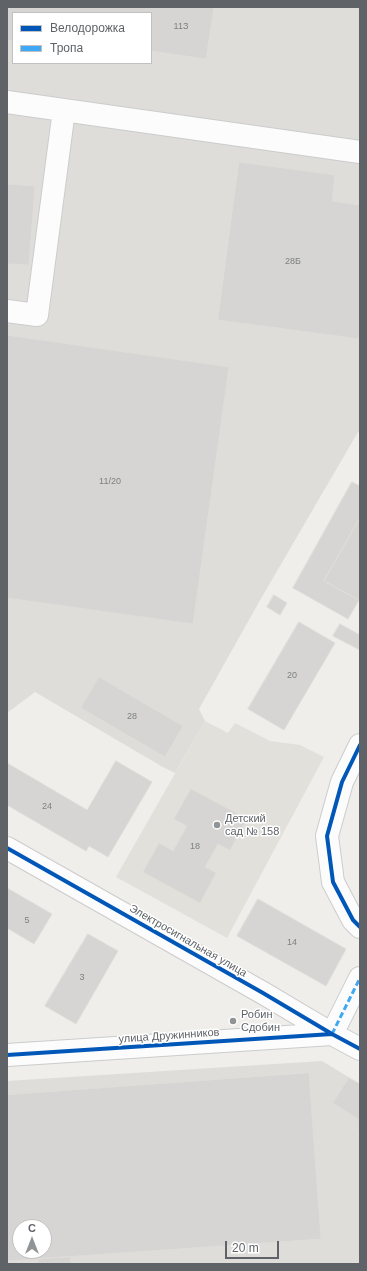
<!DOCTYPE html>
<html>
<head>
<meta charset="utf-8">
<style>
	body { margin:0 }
	#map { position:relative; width:367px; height:1271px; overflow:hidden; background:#efeeea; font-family:Arial,sans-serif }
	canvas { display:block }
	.frame { position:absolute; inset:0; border:8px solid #5f6368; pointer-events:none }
	.legend { position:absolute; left:12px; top:12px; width:140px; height:52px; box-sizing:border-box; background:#fff; border:1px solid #bfc1c3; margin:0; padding:5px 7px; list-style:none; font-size:12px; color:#5f6368 }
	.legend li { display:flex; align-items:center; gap:8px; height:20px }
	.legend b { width:20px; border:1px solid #bfc1c3 }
	.north { position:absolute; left:12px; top:1219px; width:40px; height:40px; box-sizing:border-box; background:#fff; border:1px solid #bfc1c3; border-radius:50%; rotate:0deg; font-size:11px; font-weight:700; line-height:16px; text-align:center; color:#5f6368 }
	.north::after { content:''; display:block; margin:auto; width:14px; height:18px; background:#919496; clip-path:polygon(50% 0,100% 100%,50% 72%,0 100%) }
	.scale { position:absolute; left:225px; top:1241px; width:54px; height:18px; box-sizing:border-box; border:2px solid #5f6368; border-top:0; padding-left:5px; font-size:12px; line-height:14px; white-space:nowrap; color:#5f6368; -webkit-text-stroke:3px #fff; paint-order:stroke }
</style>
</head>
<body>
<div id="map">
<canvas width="367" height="1271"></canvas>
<div class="frame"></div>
<ul class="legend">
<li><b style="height:5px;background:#0057b8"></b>Велодорожка</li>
<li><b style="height:5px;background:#3fa9f5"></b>Тропа</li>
</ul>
<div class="north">С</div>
<div class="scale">20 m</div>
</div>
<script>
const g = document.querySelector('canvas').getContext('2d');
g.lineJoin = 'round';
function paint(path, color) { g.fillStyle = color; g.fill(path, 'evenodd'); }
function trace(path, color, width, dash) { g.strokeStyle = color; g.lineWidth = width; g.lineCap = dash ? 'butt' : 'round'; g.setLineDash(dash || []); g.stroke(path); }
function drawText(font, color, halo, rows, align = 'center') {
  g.font = font + ' Arial,sans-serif'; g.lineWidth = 3; g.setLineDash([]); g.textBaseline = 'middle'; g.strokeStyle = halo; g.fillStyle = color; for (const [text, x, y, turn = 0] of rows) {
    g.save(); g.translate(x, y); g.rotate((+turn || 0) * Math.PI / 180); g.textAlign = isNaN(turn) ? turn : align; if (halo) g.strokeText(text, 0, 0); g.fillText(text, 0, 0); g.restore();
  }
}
paint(new Path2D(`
	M7,7H360V433L358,432L259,602L199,709L205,721L175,773L161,766L35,692L7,713ZM13,13H151V63H13Z
	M322,1061L360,1084V1264H7V1081ZM20,1227H44V1251H20Z`), '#dfddda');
paint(new Path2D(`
	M205,721L228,733L235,723L270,741L300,745L324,757L227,938L116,877Z`), '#e2e0da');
const building = new Path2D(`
	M7,7H214L206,59L151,51V13H13V41L7,40Z
	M239,162L335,175L332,201L360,205V339L218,320Z
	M7,184L35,186L29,265L7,264Z
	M7,335L229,367L193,624L7,598Z
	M352,482L360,486V518L324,581L359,600L348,619L293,588Z
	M360,518V598L359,600L324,581Z
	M274,595L287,603L280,615L267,607Z
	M299,622L335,643L284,730L248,709Z
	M340,624L360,635V650L333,636Z
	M99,677L183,726L165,757L81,708Z
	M116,761L152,782L108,857L89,846L86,851L7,805V763L87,810Z
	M191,789L247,819L230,850L218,844L205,867L216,873L200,903L143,872L159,843L173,851L187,826L174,819Z
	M7,888L52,914L34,944L7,928Z
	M258,899L346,949L326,986L237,936Z
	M88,934L118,951L76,1024L45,1006Z
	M309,1073L321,1239L7,1261V1095ZM20,1227H44V1251H20Z
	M349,1078L360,1084V1133H358V1119L333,1103Z
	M70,1257L71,1264H38V1259Z`);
paint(building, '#d6d5d3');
trace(building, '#deddd9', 1);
const minor = new Path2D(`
	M7,102L360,152
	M7,311L37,315L64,110
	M360,745L342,782L327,836L333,882L353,920L360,927
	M7,848L263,993L332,1034L360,1049
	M332,1034L360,978
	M7,1055L332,1034`);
trace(minor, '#cbcccc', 24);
trace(minor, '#fdfcfc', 22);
trace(new Path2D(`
	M332,1034L360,978`), '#3fa9f5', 3, [6, 3]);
trace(new Path2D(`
	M360,745L342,782L327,836L333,882L353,920L360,927
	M7,848L263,993L332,1034L360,1049
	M7,1055L332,1034`), '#0057b8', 4);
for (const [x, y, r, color] of [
	[217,825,4,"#919496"],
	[233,1021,4,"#919496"]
]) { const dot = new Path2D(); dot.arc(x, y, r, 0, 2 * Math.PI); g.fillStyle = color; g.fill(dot); trace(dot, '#fff', 1.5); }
drawText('9px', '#7e8184', null, [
	["11З",181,27],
	["28Б",293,262],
	["11/20",110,482],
	["20",292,676],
	["28",132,717],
	["24",47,807],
	["18",195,847],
	["5",27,921],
	["14",292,943],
	["3",82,978]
]);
drawText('11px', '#5f6368', '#fff', [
	["Детский",225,819],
	["сад № 158",225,832],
	["Робин",241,1015],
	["Сдобин",241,1028]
], 'left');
drawText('11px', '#5f6368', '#fff', [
	["Электросигнальная улица",188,941,30],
	["улица Дружинников",169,1036,-4]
]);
</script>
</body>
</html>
